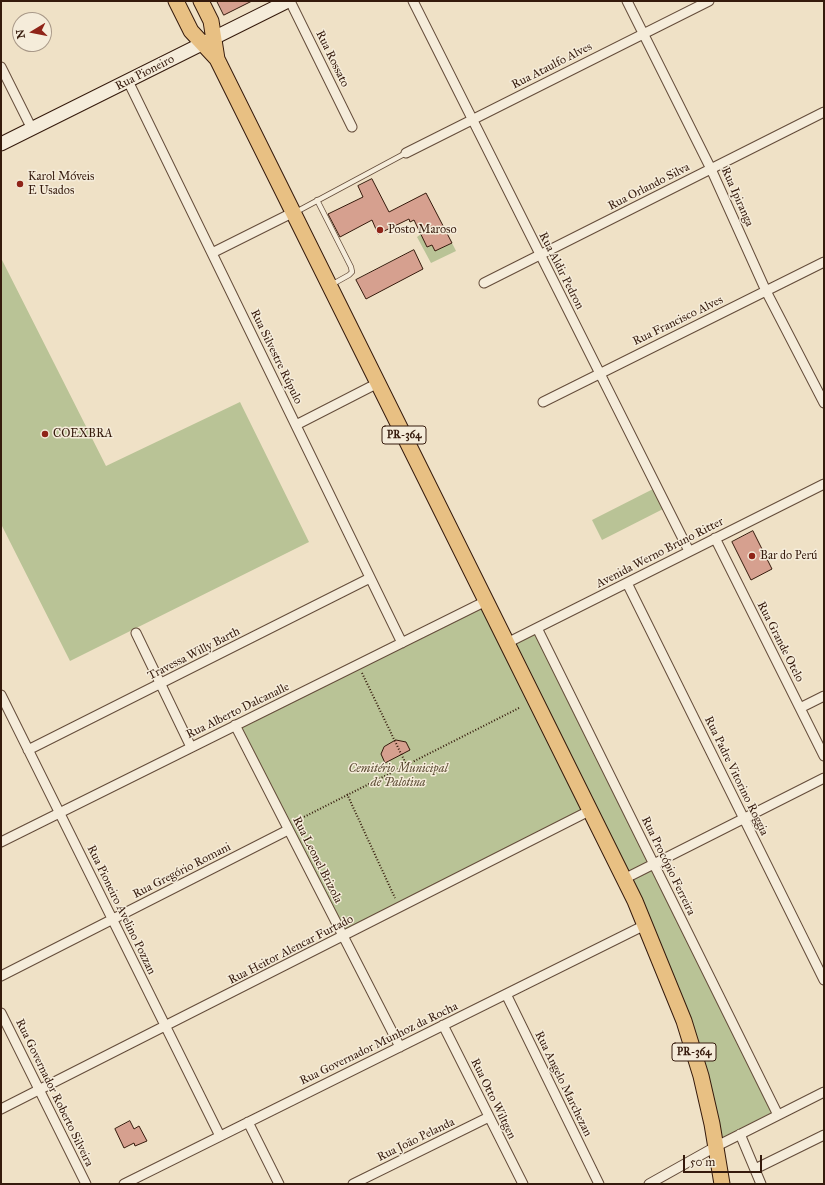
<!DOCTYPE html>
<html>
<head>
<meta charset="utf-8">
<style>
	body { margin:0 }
	#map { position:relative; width:825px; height:1185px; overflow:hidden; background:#efe1c6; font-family:"IM FELL Great Primer",serif }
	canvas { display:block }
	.frame { position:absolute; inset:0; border:2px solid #351a0c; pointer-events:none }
	.north { position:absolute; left:12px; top:12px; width:40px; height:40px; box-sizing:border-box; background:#f5ecda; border:1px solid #a89888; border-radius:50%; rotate:260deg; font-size:11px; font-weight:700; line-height:16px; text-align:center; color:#351a0c }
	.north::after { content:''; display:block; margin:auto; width:14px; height:18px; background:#8f2418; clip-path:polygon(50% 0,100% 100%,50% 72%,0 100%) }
	.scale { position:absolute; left:683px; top:1155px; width:79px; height:18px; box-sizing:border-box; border:2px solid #351a0c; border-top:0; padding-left:5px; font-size:12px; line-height:14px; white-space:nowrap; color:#351a0c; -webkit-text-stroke:3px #f5ecda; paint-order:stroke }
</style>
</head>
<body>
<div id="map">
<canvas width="825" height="1185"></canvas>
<div class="frame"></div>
<div class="north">N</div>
<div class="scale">50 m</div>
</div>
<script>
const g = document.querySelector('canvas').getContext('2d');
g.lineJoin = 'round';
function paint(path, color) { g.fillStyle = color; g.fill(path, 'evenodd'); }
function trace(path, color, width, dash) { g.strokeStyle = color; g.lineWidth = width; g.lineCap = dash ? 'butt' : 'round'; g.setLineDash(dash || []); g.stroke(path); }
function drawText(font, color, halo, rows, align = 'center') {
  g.font = font + ' "IM FELL Great Primer",serif'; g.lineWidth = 3; g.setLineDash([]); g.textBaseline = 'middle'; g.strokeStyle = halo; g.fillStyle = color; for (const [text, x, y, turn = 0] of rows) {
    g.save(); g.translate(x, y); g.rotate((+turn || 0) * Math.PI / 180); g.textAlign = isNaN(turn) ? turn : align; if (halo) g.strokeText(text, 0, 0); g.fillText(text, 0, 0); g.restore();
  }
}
paint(new Path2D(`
	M421,234L427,247L432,245L435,251L452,243L456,251L431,263L417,237Z
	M1,258L106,466L240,402L309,542L70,661L1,524Z
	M657,487L667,507L602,540L592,520Z
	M486,601L507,643L537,628L778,1115L715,1147L701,1076L591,810L342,937L235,725Z`), '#b9c396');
const building = new Path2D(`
	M217,1H252L224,15Z
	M372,179L389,212L426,193L452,243L435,251L432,245L427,247L414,220L410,222L409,219L378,234L372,220L340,237L328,214L363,197L358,186Z
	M414,250L423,269L366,299L356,280Z
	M753,531L772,569L751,580L732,542Z
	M396,740L406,742L410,750L385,763L381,754L384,747Z
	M130,1121L134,1129L139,1126L147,1141L135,1146L134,1143L124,1148L115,1129Z`);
paint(building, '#d6a08f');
trace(building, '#351a0c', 1);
const lane = new Path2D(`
	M317,200L351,267L352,272L349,275L331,285
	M296,212L406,153`);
const street = new Path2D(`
	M290,1L352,127
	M413,1L689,551
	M627,1L711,169L766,291L824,403
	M1,67L32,129
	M128,81L402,643
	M406,153L709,1
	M212,253L294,212
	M484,283L824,112
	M543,402L824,262
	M296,425L378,383
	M715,538L824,756
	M627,583L824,980
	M537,628L778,1115
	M136,633L191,747
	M507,643L824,484
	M1,695L220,1136
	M800,708L824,696
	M235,725L400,1047
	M28,750L370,578
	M1,842L486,601
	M624,879L824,778
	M1,976L288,830
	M506,994L599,1184
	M1,1013L86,1184
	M443,1025L523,1184
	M1,1109L591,810
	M248,1122L279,1184
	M740,1134L761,1184
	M755,1169L824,1135
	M124,1184L645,925
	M353,1184L489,1117
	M649,1184L715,1147L824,1092`);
const secondary = new Path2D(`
	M1,144L288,1`);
const primary = new Path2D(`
	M176,1L191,31L217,59L635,901L684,1021L701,1076L712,1124L722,1184
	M201,1L211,21L217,59`);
trace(lane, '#644c3a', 6);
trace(street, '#644c3a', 11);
trace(secondary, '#351a0c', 15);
trace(primary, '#351a0c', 17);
trace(new Path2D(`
	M362,673L406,764
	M347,794L395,898
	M296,821L519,708`), '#351a0c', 2, [1, 2]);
trace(lane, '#f5ecda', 4.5);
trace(street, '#f5ecda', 9);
trace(secondary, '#f5ecda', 13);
trace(primary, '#e8c083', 15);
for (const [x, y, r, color] of [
	[20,184,4,"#8f2418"],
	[380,230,4,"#8f2418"],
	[45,434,4,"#8f2418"],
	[752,556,4,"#8f2418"]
]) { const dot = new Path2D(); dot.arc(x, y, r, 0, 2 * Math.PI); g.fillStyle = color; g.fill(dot); trace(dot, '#f5ecda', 1.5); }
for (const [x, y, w] of [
	[404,435,44],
	[694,1052,44]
]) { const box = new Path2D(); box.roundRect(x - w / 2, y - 9, w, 18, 3); g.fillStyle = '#f5ecda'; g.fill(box); trace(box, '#351a0c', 1); }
drawText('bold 11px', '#351a0c', null, [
	["PR-364",404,435],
	["PR-364",694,1052]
]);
drawText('12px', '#351a0c', '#f5ecda', [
	["Rua Rossato",332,59,64],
	["Rua Ataulfo Alves",552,66,-27],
	["Rua Pioneiro",145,73,-27],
	["Rua Orlando Silva",649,187,-27],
	["Rua Ipiranga",737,197,66],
	["Rua Aldir Pedron",561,271,63],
	["Rua Francisco Alves",678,321,-26],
	["Rua Silvestre Rúpulo",276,357,64],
	["Avenida Werno Bruno Ritter",660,553,-27],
	["Rua Grande Otelo",780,642,63],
	["Travessa Willy Barth",194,654,-27],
	["Rua Alberto Dalcanalle",238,711,-26],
	["Rua Padre Vitorino Roggia",736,776,64],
	["Rua Leonel Brizola",317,860,63],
	["Rua Procópio Ferreira",668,866,64],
	["Rua Gregório Romani",182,871,-27],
	["Rua Pioneiro Avelino Pozzan",121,910,64],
	["Rua Heitor Alencar Furtado",291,950,-27],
	["Rua Governador Munhoz da Rocha",379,1044,-26],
	["Rua Angelo Marchezan",563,1084,64],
	["Rua Governador Roberto Silveira",54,1093,64],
	["Rua Otto Wiltgen",493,1099,64],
	["Rua João Pelanda",416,1140,-26]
]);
drawText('12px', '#351a0c', '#f5ecda', [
	["Karol Móveis",28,177],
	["E Usados",28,191],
	["Posto Maroso",388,230],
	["COEXBRA",53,434],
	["Bar do Perú",760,556]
], 'left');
drawText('italic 12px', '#5d4d35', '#f5ecda', [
	["Cemitério Municipal",398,769],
	["de Palotina",398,783]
]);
</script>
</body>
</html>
